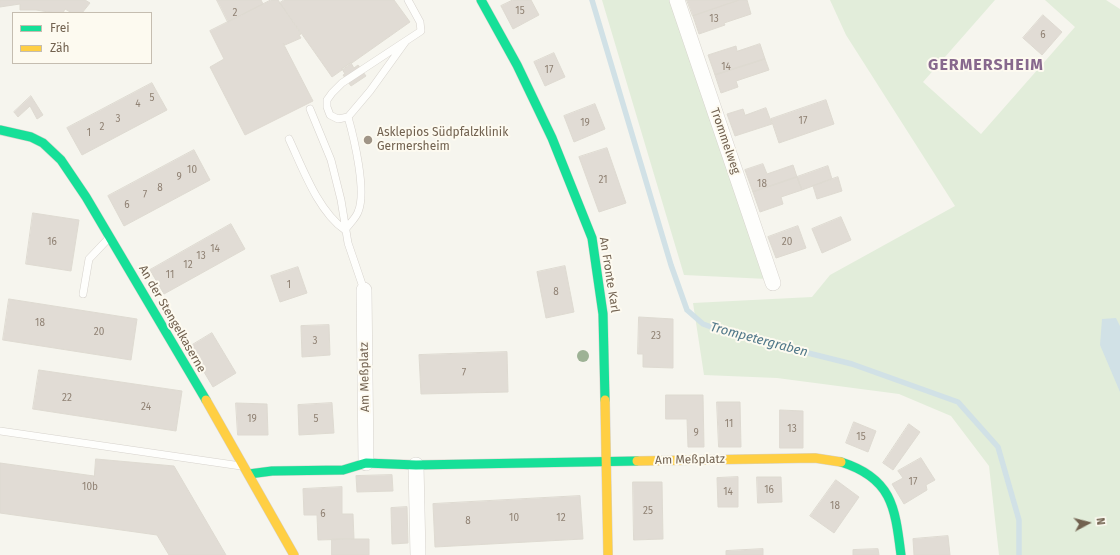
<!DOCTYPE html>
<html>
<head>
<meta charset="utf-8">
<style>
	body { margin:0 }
	#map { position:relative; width:1120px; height:555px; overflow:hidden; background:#f6f5ee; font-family:"Fira Sans",sans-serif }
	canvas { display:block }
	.legend { position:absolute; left:12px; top:12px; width:140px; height:52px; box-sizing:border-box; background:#fdfaf0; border:1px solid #c5bdb0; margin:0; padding:5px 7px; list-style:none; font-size:12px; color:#726250 }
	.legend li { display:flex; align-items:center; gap:8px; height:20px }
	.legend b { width:20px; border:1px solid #c5bdb0 }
	.north { position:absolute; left:1068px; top:503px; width:40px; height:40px; -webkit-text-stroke:3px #fdfaf0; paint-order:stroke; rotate:83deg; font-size:11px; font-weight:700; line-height:16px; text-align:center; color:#726250 }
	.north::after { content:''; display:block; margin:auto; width:14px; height:18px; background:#726250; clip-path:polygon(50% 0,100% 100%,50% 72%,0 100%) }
</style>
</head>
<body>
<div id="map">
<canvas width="1120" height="555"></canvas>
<ul class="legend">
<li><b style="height:5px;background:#16e098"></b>Frei</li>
<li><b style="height:5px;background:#ffcf43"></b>Zäh</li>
</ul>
<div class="north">N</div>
</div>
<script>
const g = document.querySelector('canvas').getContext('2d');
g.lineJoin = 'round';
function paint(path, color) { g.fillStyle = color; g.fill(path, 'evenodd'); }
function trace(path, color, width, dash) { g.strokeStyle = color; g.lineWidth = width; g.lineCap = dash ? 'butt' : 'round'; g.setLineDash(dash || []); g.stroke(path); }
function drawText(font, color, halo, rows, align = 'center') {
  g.font = font + ' "Fira Sans",sans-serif'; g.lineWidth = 4; g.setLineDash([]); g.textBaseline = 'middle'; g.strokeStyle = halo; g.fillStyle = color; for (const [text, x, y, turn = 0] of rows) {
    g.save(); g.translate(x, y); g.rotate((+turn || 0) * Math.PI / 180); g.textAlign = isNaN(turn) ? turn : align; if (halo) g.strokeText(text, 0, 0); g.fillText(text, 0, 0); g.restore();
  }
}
paint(new Path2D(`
	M602,0H673L767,279L684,275Z
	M830,0H995L923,82L981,134L1075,27L1045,0H1106L1120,9V555H999L989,466L951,416L899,394L777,378L704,375L693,303L812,297L830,275L955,206L846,35Z`), '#e2edda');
paint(new Path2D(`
	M1116,318L1120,326V392L1100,345L1102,319Z`), '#d1e1e6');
trace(new Path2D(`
	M592,0L671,265L687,310L703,324L728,333L852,364L958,402L998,447L1019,520V555`), '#d1e1e6', 5.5);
const building = new Path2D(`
	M0,0H85L90,3L82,13H72L65,9L63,13H55L36,10H20V4L0,7Z
	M217,0H261L263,4L228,22Z
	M271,0H278L301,34L299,35L301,38L285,45L283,43L313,101L245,135L210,67L224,59L210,31Z
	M284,0H394L410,22L332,77L280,3Z
	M513,0H531L539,15L513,29L501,6Z
	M687,0H739L693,16Z
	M739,0H747L751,14L724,23L725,25L699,34L693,16Z
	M1043,15L1062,32L1042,55L1023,38Z
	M760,44L765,59L715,75L708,55L736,46L737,51Z
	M554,53L565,77L545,86L534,62Z
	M765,59L769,70L736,81L738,87L721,93L715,75Z
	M351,63L354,68L358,65L366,76L351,86L343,75L345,74L342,69Z
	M152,83L167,110L82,155L67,128Z
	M31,96L43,115L37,119L30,106L18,117L14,112Z
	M826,100L834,124L779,143L771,119Z
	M595,104L605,129L574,142L564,116Z
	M766,108L772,124L735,136L727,114L743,109L745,115Z
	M607,148L626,203L599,212L579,157Z
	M194,150L210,180L124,226L108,196Z
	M763,164L767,174L793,165L797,177L753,192L745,170Z
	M828,166L832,179L802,190L797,177Z
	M797,177L802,190L781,197L783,204L760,212L753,192Z
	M838,177L842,191L817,199L813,186Z
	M33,213L79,220L71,271L26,264Z
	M841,217L851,240L822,253L812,229Z
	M231,224L245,249L164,294L150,270Z
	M798,226L806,248L776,258L768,237Z
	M565,266L574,312L546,318L537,272Z
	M298,267L307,293L280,302L271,276Z
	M9,299L137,319L131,360L3,340Z
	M639,317L673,319V368L643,367V354H638Z
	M329,325L330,355L302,357L301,326Z
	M212,333L236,373L213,387L189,347Z
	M507,352L508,392L421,394L419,355Z
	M39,370L182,391L176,431L33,409Z
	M666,395H703L704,447H688L687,419H666Z
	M717,402H740L741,447H719Z
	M236,403L267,404L268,435H238Z
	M332,403L334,433L299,435L298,405Z
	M780,410L803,411V448H780Z
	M854,422L876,431L868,452L846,443Z
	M909,424L920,432L893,470L883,463Z
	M921,458L935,480L926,485L927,490L904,504L892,484L903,478L898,471Z
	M96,459L174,466L226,555H169L157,535L0,513V463L94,476Z
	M392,475L393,491L357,492L356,476Z
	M738,477V507H718L717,478Z
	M757,477H781L782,502L758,503Z
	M836,480L859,497L834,533L810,516Z
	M633,482H662L663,539L634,540Z
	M342,487V514H353L354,539L318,540L317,515H304L303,489Z
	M580,496L583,539L435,547L433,504Z
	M407,507L408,543L392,544L391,508Z
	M948,536L950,555H914L913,539Z
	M332,539H369V555H332Z
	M763,549V555H726V551Z
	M878,549L879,555H853V550Z`);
paint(building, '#e1dcd5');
trace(building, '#dedad1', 1);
const lane = new Path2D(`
	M406,41L370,91L348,117L338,119L330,115L327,107V100L332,93L342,83L421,31L420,22L408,0
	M310,109L331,160L341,200L348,243L364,290
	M289,139C303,169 318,211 345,230
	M345,230C349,224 356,218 358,212C367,192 354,138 348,117
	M83,294L89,259L108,239
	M0,431L241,466`);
const street = new Path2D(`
	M677,0L773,283
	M364,290L366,463
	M416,465L418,555`);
const fast = new Path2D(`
	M481,0L517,65L552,138L592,238L603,314L605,400
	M0,130L31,137L43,143L61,160L86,197L206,400
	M841,462C892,478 895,507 901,555
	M249,474L272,471L343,470L366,463L416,465L637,461`);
const slow = new Path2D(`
	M206,400L294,555
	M605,400L608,555
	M637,461L815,458L841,462`);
trace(lane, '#d6d2cc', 8);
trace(street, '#d6d2cc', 16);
trace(fast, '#d6d2cc', 10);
trace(slow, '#d6d2cc', 10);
trace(lane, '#fefefc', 7);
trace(street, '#fefefc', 15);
trace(fast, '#16e098', 9);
trace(slow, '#ffcf43', 9);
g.fillStyle = '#9db295';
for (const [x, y] of [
	[583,356]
]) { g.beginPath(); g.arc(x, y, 6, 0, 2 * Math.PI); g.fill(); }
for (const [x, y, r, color] of [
	[368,140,5,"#a09587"]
]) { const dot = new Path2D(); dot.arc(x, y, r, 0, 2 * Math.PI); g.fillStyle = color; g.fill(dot); trace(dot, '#fdfaf0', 1.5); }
drawText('10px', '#908274', null, [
	["15",520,11],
	["2",235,13],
	["13",714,19],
	["6",1043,35],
	["14",726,67],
	["17",549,70],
	["5",152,98],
	["4",138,104],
	["3",118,119],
	["17",803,121],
	["19",585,123],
	["2",102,127],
	["1",89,133],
	["10",192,170],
	["9",179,177],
	["21",603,180],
	["18",762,184],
	["8",160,188],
	["7",145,195],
	["6",127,205],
	["16",52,242],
	["20",787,242],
	["14",215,249],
	["13",201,256],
	["12",188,265],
	["11",170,275],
	["1",289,285],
	["8",556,292],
	["18",40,323],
	["20",99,332],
	["23",656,336],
	["3",315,341],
	["7",464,373],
	["22",67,398],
	["24",146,407],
	["19",252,419],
	["5",316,419],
	["11",729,424],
	["13",792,429],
	["9",696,433],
	["15",861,437],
	["17",913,482],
	["10b",90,487],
	["16",769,490],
	["14",728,492],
	["18",835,506],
	["25",648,511],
	["6",323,514],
	["10",514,518],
	["12",561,518],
	["8",468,521]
]);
drawText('12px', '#726250', '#fdfaf0', [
	["Asklepios Südpfalzklinik",377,133],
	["Germersheim",377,147]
], 'left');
drawText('12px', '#726250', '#fdfaf0', [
	["Trommelweg",725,141,71],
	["An Fronte Karl",609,275,81],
	["An der Stengelkaserne",172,319,60],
	["Am Meßplatz",365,377,-91],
	["Am Meßplatz",690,460,-1]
]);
drawText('italic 13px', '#507789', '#fdfaf0', [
	["Trompetergraben",759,340,15]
]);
g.letterSpacing = '1px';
drawText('bold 16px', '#87688d', '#fdfaf0', [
	["GERMERSHEIM",986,66]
]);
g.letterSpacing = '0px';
</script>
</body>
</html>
